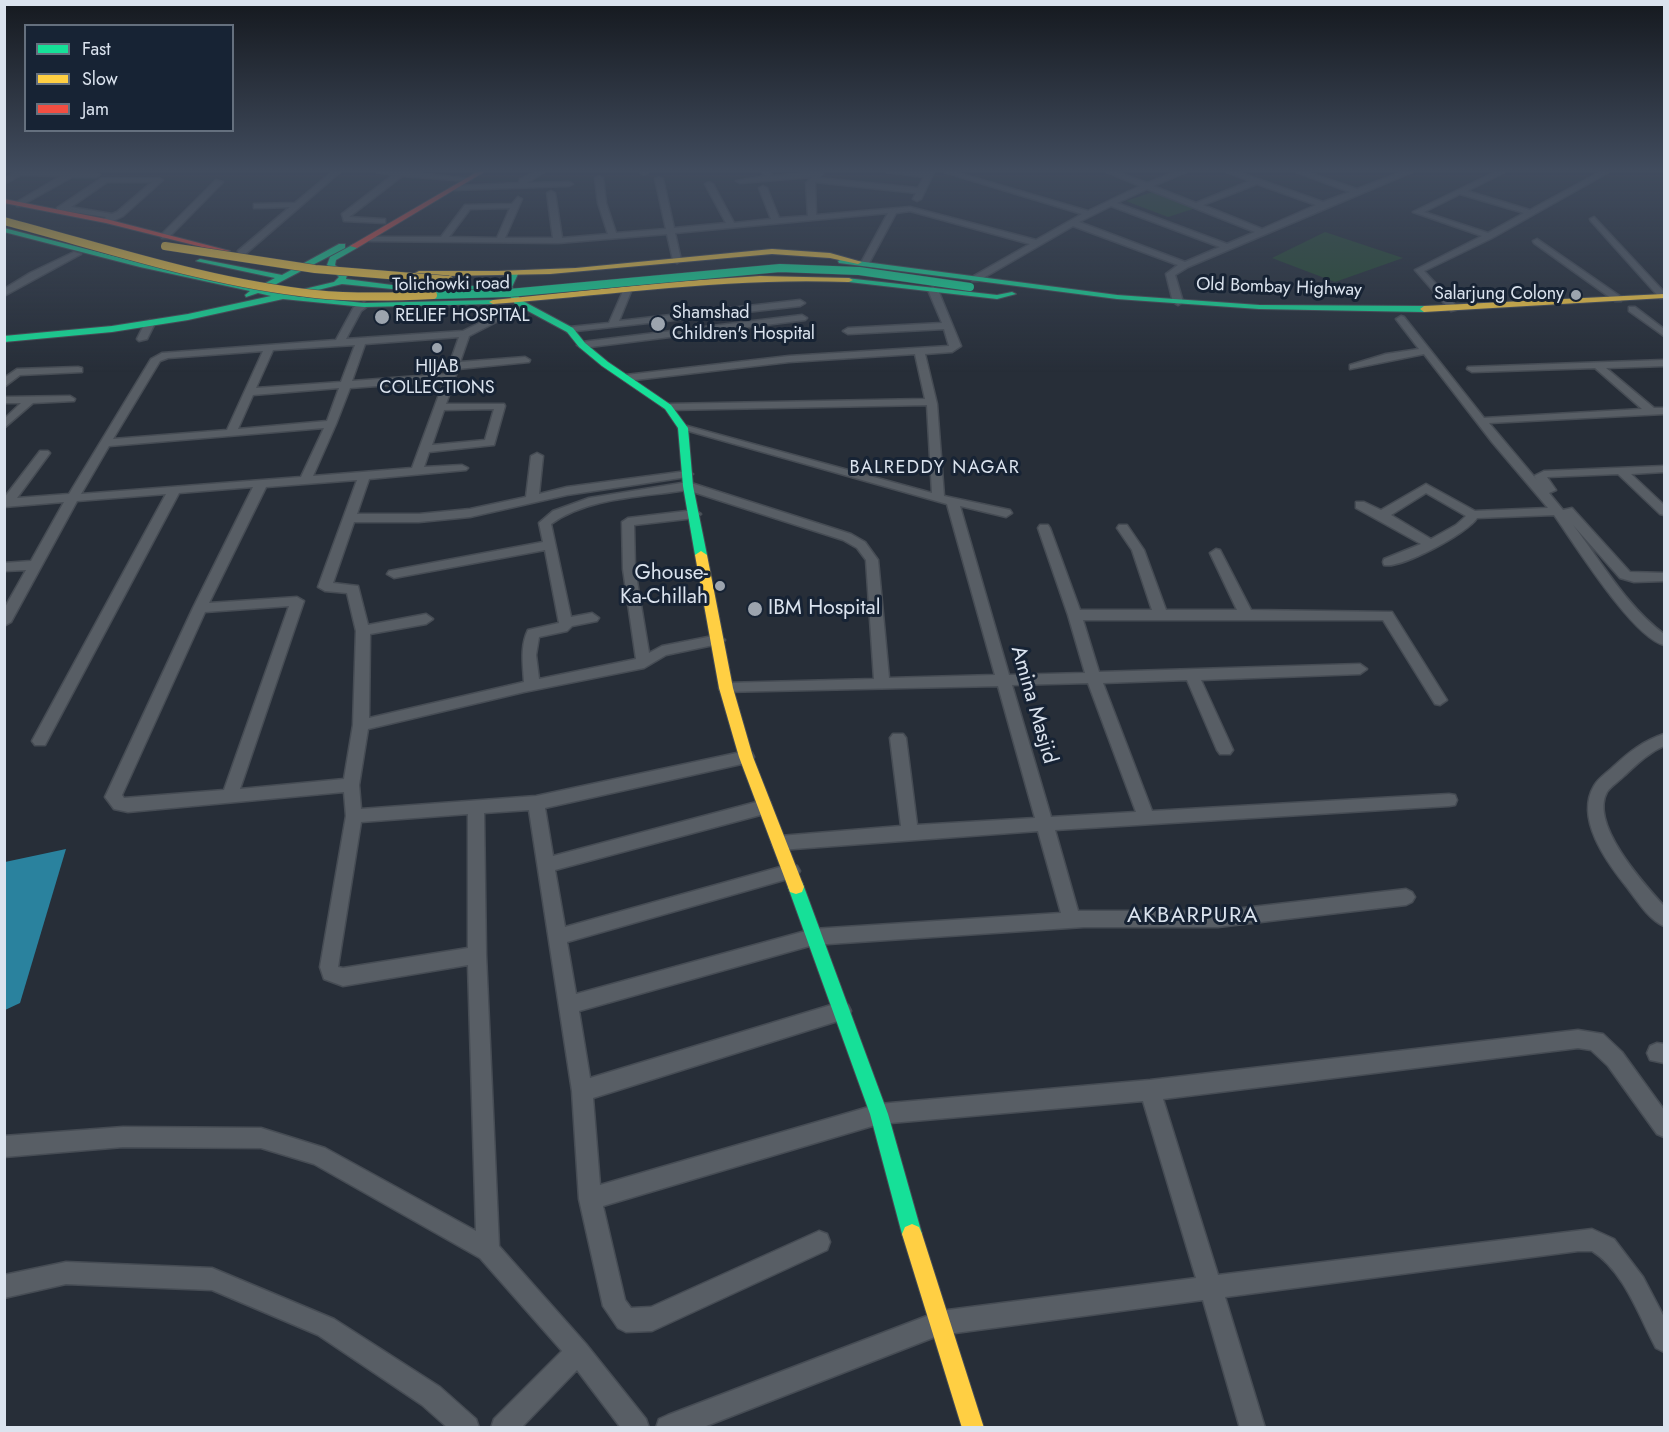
<!DOCTYPE html>
<html>
<head>
<meta charset="utf-8">
<style>
	body { margin:0 }
	#map { position:relative; width:1669px; height:1432px; overflow:hidden; background:#272e38; font-family:Jost,sans-serif }
	canvas { display:block }
	.frame { position:absolute; inset:0; border:6px solid #dbe3ee; pointer-events:none }
	.legend { position:absolute; left:24px; top:24px; width:210px; height:108px; box-sizing:border-box; background:#172334; border:2px solid #65707e; margin:0; padding:8px 10px; list-style:none; font-size:18px; color:#dbe3ee }
	.legend li { display:flex; align-items:center; gap:12px; height:30px }
	.legend b { width:30px; border:2px solid #65707e }
</style>
</head>
<body>
<div id="map">
<canvas width="1669" height="1432"></canvas>
<div class="frame"></div>
<ul class="legend">
<li><b style="height:8px;background:#16e098"></b>Fast</li>
<li><b style="height:8px;background:#ffcf43"></b>Slow</li>
<li><b style="height:8px;background:#f24e42"></b>Jam</li>
</ul>
</div>
<script>
const g = document.querySelector('canvas').getContext('2d');
g.lineJoin = 'round';
function paint(path, color) { g.fillStyle = color; g.fill(path, 'evenodd'); }
function trace(path, color, width, dash) { g.strokeStyle = color; g.lineWidth = width; g.lineCap = dash ? 'butt' : 'round'; g.setLineDash(dash || []); g.stroke(path); }
function drawText(font, color, halo, rows, align = 'center') {
  g.font = font + ' Jost,sans-serif'; g.lineWidth = 6; g.setLineDash([]); g.textBaseline = 'middle'; g.strokeStyle = halo; g.fillStyle = color; for (const [text, x, y, turn = 0] of rows) {
    g.save(); g.translate(x, y); g.rotate((+turn || 0) * Math.PI / 180); g.textAlign = isNaN(turn) ? turn : align; if (halo) g.strokeText(text, 0, 0); g.fillText(text, 0, 0); g.restore();
  }
}
paint(new Path2D(`
	M1152,192L1196,208L1168,217L1126,201Z
	M1325,232L1403,258L1335,282L1272,258Z`), '#274c30');
paint(new Path2D(`
	M66,849L20,1003L5,1010V862Z`), '#2a829e');
const street = new Path2D(`
	M15,172L96,173L100,175L96,177H72L20,206H17V202L61,176L21,175L4,184V179Z
	M332,172H340L244,255H238V251L290,207L257,208H254V204L295,203Z
	M376,172H406L472,179L468,181L402,176L349,217L382,219H385V223L344,221L342,214L393,175Z
	M535,172H544L527,183L569,182L573,184L569,186L454,190L450,188L454,186L519,183L520,179Z
	M640,172H648V173L644,175Z
	M762,172H770L772,176L819,172L823,174L819,178L918,188L924,177L886,172H934L921,199L917,201L913,199L916,193L815,182L816,215L910,207L1036,240L1082,214L944,172H955L1088,211L1140,186L1107,172H1117L1147,183L1176,172H1186L1153,186L1196,203L1250,181L1227,172H1238L1323,202L1350,192L1296,172H1307L1357,189L1402,172H1412L1188,267L1175,275L1183,302L1178,305L1173,302L1166,274L1178,265L1073,226L978,281H972V277L1030,244L910,211L896,213L869,263L865,266L861,263L888,213L675,233L681,260L677,263L673,260L667,234L558,243L369,241L365,239L369,237H441L465,205L512,204L518,197L522,199L505,238H553L547,193L551,191L555,193L562,238L608,234L598,203L595,178L599,176L603,178L606,203L616,233L666,229L655,179L659,177L663,179L674,228L726,223L705,184L709,182L713,184L734,223L771,219L759,188L763,186L767,188L779,218L808,216L806,183L812,177L740,183L736,181L765,176ZM1257,184L1316,205L1262,229L1203,205ZM1147,189L1255,232L1227,244L1117,203ZM1111,206L1220,247L1185,262L1079,222ZM510,208L497,238L449,237L470,209Z
	M1495,172H1505L1467,191L1530,210L1600,172H1609L1492,238L1424,271L1459,309L1451,311L1415,270L1482,236L1413,212ZM1460,194L1524,213L1488,233L1424,212Z
	M102,178H159L163,180L123,216L109,223L102,221L106,217L65,211L57,212V208ZM107,182H152L117,212L112,214L71,207Z
	M216,180L223,182L168,238H162V234Z
	M1594,217L1664,292V298H1660L1591,221L1590,219Z
	M1537,239L1621,297V301H1615L1534,243L1533,241Z
	M74,252L81,254L4,296V289L30,273Z
	M628,286L632,289L619,321L800,300L805,303L800,306L567,332V328L570,327L609,323L624,289Z
	M933,287L938,290L961,346L952,352L925,354L937,404L944,496L1010,510L1012,513L1006,517L960,506L1009,675L1085,673L1068,615L1038,528L1040,525H1048L1050,528L1080,610H1152L1132,550L1117,528L1119,525H1127L1144,550L1166,610H1237L1210,553L1216,549L1220,550L1251,610L1392,612L1447,700L1440,705L1435,704L1383,620H1083L1099,672L1360,664L1367,669L1360,674L1201,680L1233,750L1230,754H1220L1217,750L1187,680L1103,683L1152,811L1449,794L1455,795L1457,800L1455,805L1449,806L1055,830L1078,911H1218L1406,889L1412,892L1415,897L1412,902L1406,905L1218,927H1084L813,945L579,1011L590,1078L841,1002L848,1005L851,1011L848,1017L841,1020L593,1098L600,1185L879,1104L1150,1080L1578,1030L1603,1034L1622,1052L1664,1110V1137L1657,1134L1608,1066L1591,1050L1578,1048L1163,1099L1218,1275L1592,1229L1614,1239L1643,1277L1664,1317V1352L1656,1348C1639,1316 1624,1271 1592,1251H1578L1225,1297L1265,1428H1240L1203,1300L940,1335L701,1428H656L659,1419L668,1415L940,1311L1196,1278L1143,1101L879,1124L603,1206L625,1300L631,1308L651,1307L819,1231L827,1234L830,1242L827,1250L652,1331L626,1332L618,1328L603,1306L579,1199L572,1091L529,810L484,813L486,955L499,1246L586,1344L646,1419L649,1428H621L577,1370L521,1428H491L494,1419L562,1351L480,1258L314,1164L261,1148L123,1147L4,1157V1136L123,1127L261,1128L325,1148L476,1231L468,965L343,986L324,979L320,967L346,816L344,792L128,812L114,809L105,797L193,608L253,487L179,493L45,745H35L32,741L166,494L77,501L11,622L4,626V609L26,570L4,571V563L31,561L64,502L4,507V498L40,451H48L50,453L17,498L69,494L151,359L162,353L336,340L354,307L364,302L369,305L361,311L346,339L463,331L524,301L527,302V306L469,336L460,362L525,357L530,360L529,362L458,369L446,404H504L505,406L494,445L429,452L424,467L462,465L468,468L466,470L369,479L357,514H419L470,509L526,497L531,456L537,453L543,456L539,494L567,487L687,471L693,474L687,477L567,495L470,517L419,522H354L333,583L358,586L368,625L426,614L433,619L426,624L370,634L369,718L524,682C523,664 520,646 528,630L559,623L545,550L394,578L387,574L389,571L543,542L539,523L553,511L589,498L688,482L851,534L865,542L878,560L889,678L995,675L947,504L678,428L687,426L932,493L927,405L668,410L663,407L668,404L925,399L915,354L789,362L626,381L621,378L626,375L789,356L949,346L944,329L848,334L843,331L848,328L942,323L928,290ZM459,337L446,374L352,381L365,344ZM355,345L341,382L256,388L273,350ZM263,351L227,430L113,439L160,361L168,358ZM444,381L412,468L313,476L336,424L350,388ZM339,388L327,421L238,429L253,395ZM494,409L485,440L432,445L444,410ZM324,428L301,477L81,494L109,446ZM357,480L318,587L325,591L347,593L356,631L353,725L344,779L240,789L304,601L297,597L209,603L266,487ZM687,490L843,540L857,548L866,560L874,679L726,683L721,684L719,688L721,692L998,686L1035,818L917,825L906,738L903,734H893L890,738L901,826L780,836L774,838L772,843L774,848L780,850L1038,831L1061,913L813,929L576,994L567,942L791,878L797,876L800,871L797,866L791,864L565,927L555,870L764,814L770,812L772,807L770,802L764,800L553,856L545,808L746,763L752,761L754,757L752,753L746,751L536,796L361,809L359,785L368,729L524,692L644,668L666,655L723,643L725,640L718,635L662,646L649,653L635,569L634,525L695,518L701,514L695,510L628,518L622,522L623,569L636,659L539,679L536,655L539,637L567,631L572,626L597,621L599,618L592,613L571,617L551,524C588,497 644,497 687,490ZM289,606L224,790L124,798L122,795L205,612ZM1088,683L1136,812L1051,817L1012,685ZM468,814V948L343,968L338,967L361,822Z
	M1629,307H1635L1664,329V336L1629,311Z
	M802,315L807,318L805,320L582,348L577,345L582,342Z
	M1401,316L1404,317L1484,418L1642,409L1595,368L1472,372L1467,369L1468,367L1664,360V366L1606,368L1654,408H1664V414L1489,423L1537,480L1534,476L1544,471L1664,466V472L1631,474L1664,505V515L1660,514L1618,474L1547,477L1556,490L1549,493L1563,510L1572,508L1630,572L1664,573V581L1634,582L1620,578L1573,525C1601,561 1627,607 1664,634V645C1633,638 1574,543 1554,515L1477,518C1468,533 1401,569 1384,565L1383,562L1384,559L1421,544L1356,508V502H1364L1381,510L1426,484L1475,511L1548,508L1492,442L1424,354L1350,369V365L1386,354L1419,349L1396,319ZM1426,493L1466,516L1456,525L1431,539L1391,515Z
	M150,320L155,323L147,339L139,341L137,339L145,323Z
	M78,367L82,368V372L20,375L4,387V378L17,369Z
	M70,396L75,399L74,401L33,403L4,428V419L21,403H4V397Z
	M1664,734V746C1648,753 1637,764 1624,776C1619,781 1611,786 1607,792C1589,824 1644,884 1664,906V926C1649,920 1636,899 1626,886C1606,861 1575,818 1594,786C1598,778 1607,773 1614,766C1629,752 1643,741 1664,734Z
	M1657,1043L1664,1044V1063L1650,1060L1647,1053L1650,1046Z
	M66,1262L212,1268L334,1319L440,1387L476,1419L479,1428H448L422,1405L318,1335L212,1290L66,1284L4,1298V1275Z`);
const fast = new Path2D(`
	M4,228L141,263L256,288L275,278L196,261L200,259L282,275L339,244H345V248L265,290L283,294L334,282L339,277L327,265L330,257L354,244H357V248L336,260L335,265L347,275L346,279L392,285L483,286L487,288L483,290L392,289L342,284L294,296L364,303L493,300L497,302L493,304L364,307L283,299L188,320L112,332L4,342V336L112,326L188,314L271,296L258,293L246,297L245,295L250,291L140,267L4,232Z
	M842,259L1117,295L1259,305L1424,306L1428,309L1424,312L1259,309L1117,299L839,263L838,261Z
	M511,272L518,274L512,287L521,300L573,328L585,343L608,362L671,405L688,428L693,486L707,555L705,558L701,559L695,555L683,486L678,428L665,409L602,366L579,347L567,332L515,304L504,287Z
	M846,278L997,295L1012,292L1016,294L997,299L849,282H846Z
	M796,880L802,882L804,887L888,1114L922,1234L919,1241L912,1244L905,1241L902,1234L870,1114L788,887L790,882Z`);
const slow = new Path2D(`
	M772,249L830,253L862,262L858,264L830,258L772,254L550,274L445,276L419,275L415,273L419,271H498L576,268Z
	M760,276L849,278L853,280L849,282C729,277 612,295 493,304L489,302L493,300L671,282Z
	M1664,294V298L1424,312L1420,309L1424,306Z
	M701,551L707,555L733,688L753,757L804,887L802,892L796,894L790,892L788,887L739,757L719,688L695,555Z
	M912,1224L919,1227L922,1234L984,1428H962L902,1234L905,1227Z`);
const jam = new Path2D(`
	M477,172H484L357,248L350,246Z
	M4,199L106,219L230,251L226,253L106,223L4,203Z`);
trace(street, '#464c54', 3);
trace(fast, '#464c54', 2);
trace(slow, '#464c54', 2);
trace(jam, '#464c54', 2);
paint(street, '#585e65');
paint(fast, '#16e098');
paint(slow, '#ffcf43');
paint(jam, '#f24e42');
const fastBridge = new Path2D(`
	M433,295L509,293L780,268L859,271L970,287`);
const slowBridge = new Path2D(`
	M4,221C106,248 209,283 315,294C354,298 393,297 433,295
	M165,246L315,269L449,280`);
trace(fastBridge, '#464c54', 9, []);
trace(slowBridge, '#464c54', 9, []);
trace(fastBridge, '#16e098', 8);
trace(slowBridge, '#ffcf43', 8);
const sky = g.createLinearGradient(0, 0, 0, 372);
sky.addColorStop(0, '#15191f');
sky.addColorStop(0.46, '#414c5e');
sky.addColorStop(1, '#414c5e00');
g.fillStyle = sky;
g.fillRect(0, 0, 1669, 372);
for (const [x, y, r, color] of [
	[1576,295,6,"#9ca4ae"],
	[382,317,8,"#9ca4ae"],
	[658,324,8,"#9ca4ae"],
	[437,348,6,"#9ca4ae"],
	[720,586,6,"#9ca4ae"],
	[755,609,8,"#9ca4ae"]
]) { const dot = new Path2D(); dot.arc(x, y, r, 0, 2 * Math.PI); g.fillStyle = color; g.fill(dot); trace(dot, '#172334', 2); }
drawText('18px', '#dbe3ee', '#172334', [
	["Tolichowki road",451,285,-1],
	["Old Bombay Highway",1279,288,2]
]);
drawText('18px', '#dbe3ee', '#172334', [
	["Salarjung Colony",1564,295,"right"],
	["Shamshad",672,314],
	["Children's Hospital",672,335],
	["RELIEF HOSPITAL",395,317],
	["HIJAB",437,368,"center"],
	["COLLECTIONS",437,389,"center"]
], 'left');
g.letterSpacing = '1.5px';
drawText('18px', '#dbe3ee', '#172334', [
	["BALREDDY NAGAR",935,469]
]);
g.letterSpacing = '0px';
drawText('21px', '#dbe3ee', '#172334', [
	["Ghouse-",708,574],
	["Ka-Chillah",708,598],
	["IBM Hospital",768,609,"left"]
], 'right');
drawText('21px', '#dbe3ee', '#172334', [
	["Amina Masjid",1033,705,74]
]);
g.letterSpacing = '1.5px';
drawText('22px', '#dbe3ee', '#172334', [
	["AKBARPURA",1193,917]
]);
g.letterSpacing = '0px';
</script>
</body>
</html>
